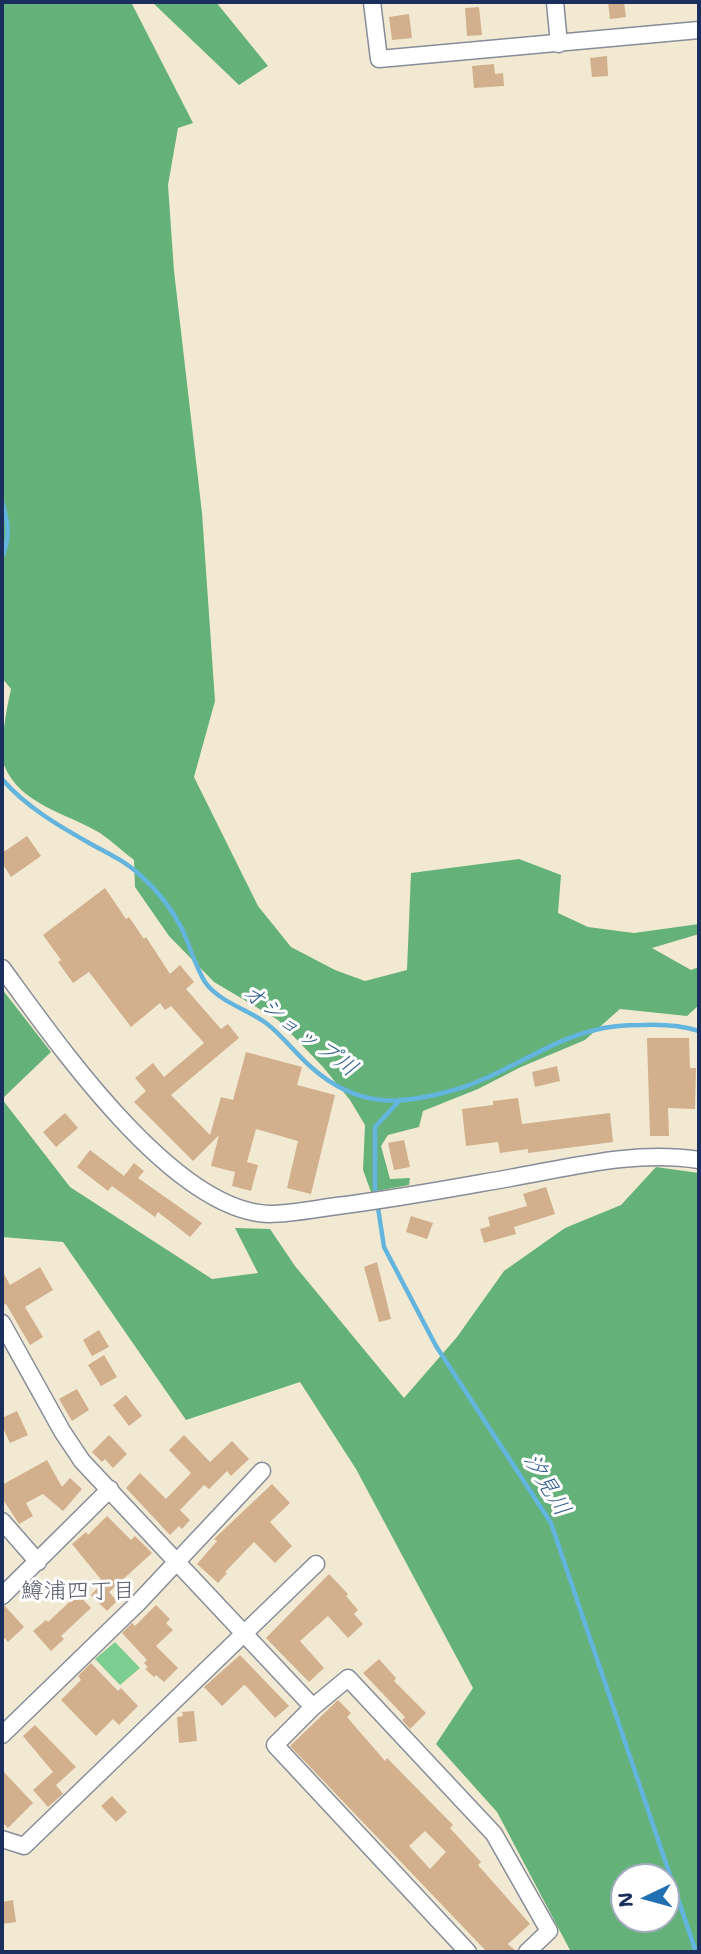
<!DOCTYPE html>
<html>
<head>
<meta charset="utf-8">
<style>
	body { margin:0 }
	#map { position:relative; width:701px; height:1954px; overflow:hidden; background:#f2e9d2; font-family:"Shantell Sans",sans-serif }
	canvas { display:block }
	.frame { position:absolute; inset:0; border:4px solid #1b2f5e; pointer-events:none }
	.north { position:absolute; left:610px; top:1863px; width:70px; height:70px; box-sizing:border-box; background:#fff; border:2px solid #a4acbf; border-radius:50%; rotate:265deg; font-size:19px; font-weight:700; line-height:28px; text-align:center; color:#1b2f5e }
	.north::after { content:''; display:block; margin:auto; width:24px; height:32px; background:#1f6fb2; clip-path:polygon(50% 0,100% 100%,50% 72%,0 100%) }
</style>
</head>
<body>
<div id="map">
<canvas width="701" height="1954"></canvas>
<div class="frame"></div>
<div class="north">N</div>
</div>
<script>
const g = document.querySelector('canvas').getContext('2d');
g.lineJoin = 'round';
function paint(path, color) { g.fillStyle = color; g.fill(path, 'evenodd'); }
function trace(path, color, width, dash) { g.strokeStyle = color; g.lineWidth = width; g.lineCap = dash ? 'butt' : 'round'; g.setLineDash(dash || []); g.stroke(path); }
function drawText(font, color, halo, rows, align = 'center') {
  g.font = font + ' "Shantell Sans","Klee One",sans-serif'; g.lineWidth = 6; g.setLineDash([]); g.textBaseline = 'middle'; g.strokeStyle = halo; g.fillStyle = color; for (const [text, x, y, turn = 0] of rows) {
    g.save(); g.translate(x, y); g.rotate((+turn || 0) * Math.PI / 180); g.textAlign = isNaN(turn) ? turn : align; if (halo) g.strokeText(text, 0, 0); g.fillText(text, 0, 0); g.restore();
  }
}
paint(new Path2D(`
	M115,1642L140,1668L120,1685L95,1659Z`), '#7cce90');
paint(new Path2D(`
	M2,2H131L193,123L178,128L168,185L174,271L202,513L215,701L194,777L258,906L291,947L335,970L365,981L407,970L411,873L519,859L561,875L558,913L588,927L634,933L699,924V934L652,948L691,970L699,967V1005L687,1016L620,1009L585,1040L521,1067L478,1089L423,1111L419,1127L388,1135L381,1146L390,1179L410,1178L409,1185L371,1192L363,1170L365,1125L350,1100L323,1067L278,1020L214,982L169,936L135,887L134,860C123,852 112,841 100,833C67,813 20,805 4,765C0,742 6,712 11,689L2,678Z
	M152,2H216L268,66L239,85Z
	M2,989L51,1052L2,1099L70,1187L212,1279L258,1273L235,1228L270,1229L295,1266L404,1398L457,1337L504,1271L565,1228L621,1205L656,1167L699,1173V1952H571L497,1812L436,1744L473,1688L356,1469L300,1382L186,1420L63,1242L2,1237ZM624,1877H666V1919H624Z`), '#65b17a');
trace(new Path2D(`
	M2,501C8,522 11,537 2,557
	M2,779C26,807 59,826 91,844C108,853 126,862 140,875C157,890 172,909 182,929C190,946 195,966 205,982C219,1002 247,1009 266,1023C283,1036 295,1053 311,1067C360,1111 406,1105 464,1087C509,1072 548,1041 595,1030C610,1026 626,1025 642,1025C662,1024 680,1025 699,1031
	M400,1100L375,1127V1188L384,1247L436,1346L551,1523L696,1952`), '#63b5de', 4.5);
paint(new Path2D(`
	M608,2H624L626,17L610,19Z
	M479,7L482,35L467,36L465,8Z
	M409,14L412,38L392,40L389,17Z
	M607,56L608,76L592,77L590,58Z
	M494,64L495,74L503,73L504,86L474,88L472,66Z
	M27,836L41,856L11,877L2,863V853Z
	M105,888L126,919L129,917L144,939L146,937L170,974L180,965L194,982L186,989L221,1029L228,1024L239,1038L171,1095L210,1135L221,1097L233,1100L246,1052L302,1067L297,1085L335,1095L311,1194L287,1188L298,1141L256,1129L247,1162L258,1165L251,1191L232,1186L235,1172L211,1166L219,1135L193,1161L134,1102L146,1091L135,1078L153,1063L164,1077L204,1043L171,1006L165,1010L160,1003L131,1027L89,972L73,983L58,962L61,960L43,935Z
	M647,1038H689L690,1068H696L695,1109L668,1108L669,1136H650Z
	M557,1066L560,1081L535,1087L532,1072Z
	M518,1098L522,1124L610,1113L613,1142L528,1153V1149L500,1153L498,1142L466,1146L462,1109L493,1105V1101Z
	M65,1113L78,1128L56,1147L43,1132Z
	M404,1140L410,1167L394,1170L388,1143Z
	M90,1150L124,1176L134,1163L144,1171L138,1178L202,1223L190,1237L158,1212L155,1217L112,1186L108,1191L77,1167Z
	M546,1187L555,1214L514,1227L516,1234L484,1243L480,1229L490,1226L488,1217L527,1206L523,1194Z
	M411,1216L433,1223L427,1239L406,1232Z
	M377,1262L391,1319L379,1322L364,1267Z
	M40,1267L53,1290L25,1307L43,1337L30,1345L6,1304L2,1306V1270L10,1285Z
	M99,1330L109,1347L92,1356L83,1340Z
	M104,1355L117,1377L101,1386L88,1365Z
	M77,1389L89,1410L72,1421L59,1399Z
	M126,1395L142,1416L129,1426L113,1405Z
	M17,1411L28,1435L10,1443L2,1426V1418Z
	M109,1435L127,1454L113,1468L105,1459L102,1462L92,1452Z
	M184,1435L210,1462L232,1441L249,1459L231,1476L227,1471L209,1489L204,1485L180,1510L190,1520L182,1529L179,1526L170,1535L126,1488L140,1473L166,1499L191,1473L169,1450Z
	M47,1460L62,1487L70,1478L82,1489L63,1511L43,1494L26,1503L33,1516L19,1524L2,1498V1485Z
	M272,1484L290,1503L270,1522L292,1546L275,1563L254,1542L225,1572L227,1573L218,1583L197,1564L217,1541L214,1539Z
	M107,1516L131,1540L135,1536L152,1553L109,1592L117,1601L107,1611L91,1595L103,1582L72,1544L86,1532L88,1535Z
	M329,1574L348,1594L346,1596L358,1610L354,1614L363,1624L348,1638L328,1616L300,1641L324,1668L309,1682L266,1638Z
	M78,1594L91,1608L61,1636L64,1639L51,1651L33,1631L46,1620L48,1622Z
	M156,1605L170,1619L166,1623L173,1630L156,1646L178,1668L164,1682L156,1675L154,1677L145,1669L148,1667L144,1663L147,1660L122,1633L132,1623L135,1626Z
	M2,1606H5L24,1627L8,1642L2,1635Z
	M240,1655L289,1706L275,1718L246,1686L244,1685L222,1706L204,1687Z
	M379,1659L396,1678L394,1681L426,1713L410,1729L402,1720L405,1717L363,1673Z
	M91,1663L118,1691L121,1688L138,1706L119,1725L113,1719L96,1736L61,1700L81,1680L78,1676Z
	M338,1700L351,1713L347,1717L385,1761L387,1758L453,1825L450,1828L481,1862L478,1865L530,1924L508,1944L517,1952H487L290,1746ZM425,1831L446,1852L430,1869L409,1846Z
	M194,1711L197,1741L179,1743L177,1717L183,1716L182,1712Z
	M35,1725L76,1767L56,1785L63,1794L48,1807L33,1790L53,1772L23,1736Z
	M2,1770L33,1803L8,1828L2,1822Z
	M112,1796L127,1812L116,1822L101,1806Z
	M13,1900L16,1922L2,1924V1902Z`), '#d2af8d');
const minor = new Path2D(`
	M372,2L379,59L699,30
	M555,2L559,44
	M2,968C55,1040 172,1211 269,1214C291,1214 315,1209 337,1206C395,1199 453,1188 510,1178C572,1167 636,1150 699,1160
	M2,1323L62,1431L82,1461L313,1707
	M2,1521L38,1562
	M2,1596L110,1489
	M2,1735L138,1603L262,1471
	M2,1839L24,1846L316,1564
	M468,1952L275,1745L313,1707L348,1678L494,1834L549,1931L527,1952`);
trace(minor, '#868c98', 19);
trace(minor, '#fff', 16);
drawText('italic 23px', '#345e8b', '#fff', [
	["オショップ川",299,1031,37],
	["汐見川",546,1485,59]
]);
drawText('23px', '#5b5c6e', '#fff', [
	["鱒浦四丁目",78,1592]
]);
</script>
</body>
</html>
